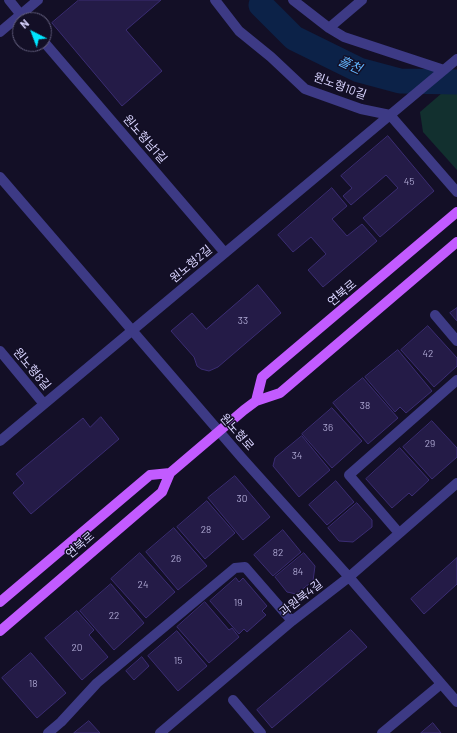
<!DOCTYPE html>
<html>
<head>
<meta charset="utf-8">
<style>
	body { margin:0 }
	#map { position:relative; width:457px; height:733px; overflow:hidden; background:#130f26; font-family:Barlow,sans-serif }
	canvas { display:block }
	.north { position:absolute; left:12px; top:12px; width:40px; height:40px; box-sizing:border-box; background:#130f26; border:1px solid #625e7d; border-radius:50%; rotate:318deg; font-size:11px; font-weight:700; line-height:16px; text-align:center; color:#d9d4ff }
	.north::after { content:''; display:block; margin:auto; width:14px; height:18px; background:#00e5ff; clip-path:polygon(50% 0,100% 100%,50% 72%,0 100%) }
</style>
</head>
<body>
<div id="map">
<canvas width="457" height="733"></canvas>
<div class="north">N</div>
</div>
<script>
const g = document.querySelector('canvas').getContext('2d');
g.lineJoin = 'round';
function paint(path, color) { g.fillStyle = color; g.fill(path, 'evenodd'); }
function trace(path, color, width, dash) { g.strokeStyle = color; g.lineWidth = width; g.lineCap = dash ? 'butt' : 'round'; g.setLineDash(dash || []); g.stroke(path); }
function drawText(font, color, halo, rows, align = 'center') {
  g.font = font + ' Barlow,"Noto Sans KR",sans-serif'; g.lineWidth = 3; g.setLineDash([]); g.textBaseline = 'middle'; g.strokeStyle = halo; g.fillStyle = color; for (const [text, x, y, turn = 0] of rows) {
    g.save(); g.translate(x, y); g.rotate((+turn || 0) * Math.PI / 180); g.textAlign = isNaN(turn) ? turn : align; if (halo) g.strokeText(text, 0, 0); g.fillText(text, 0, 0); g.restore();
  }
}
paint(new Path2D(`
	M457,80V170L423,132L420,112Z`), '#12302f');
trace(new Path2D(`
	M261,5L294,38L359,70L400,81L457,82`), '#0c2248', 25);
const building = new Path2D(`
	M79,0H161L126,30L162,71L122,106L52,23Z
	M388,136L434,191L380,237L363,218L398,188L386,175L351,205L343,196L352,188L341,176Z
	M332,188L347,206L332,219L347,236L362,224L377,241L323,287L308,270L326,254L311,237L293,252L278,235Z
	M258,285L281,313L218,367L209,371L201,369L197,366L194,357L171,331L192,313L206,329Z
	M457,308V321L450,313Z
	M428,326L457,358V366L434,387L401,350Z
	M398,350L432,391L406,413L400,407L395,412L365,377Z
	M363,378L398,418L368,444L333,403Z
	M332,408L362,441L332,468L302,434Z
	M101,417L119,439L31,514L13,493L24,483L16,474L83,418L90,427Z
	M432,421L457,448V457L432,479L403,447Z
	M302,436L330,470L299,497L273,466L275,458Z
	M400,448L429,480L412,496L409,493L392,508L366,479Z
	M235,476L270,517L243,540L208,498Z
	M336,481L354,502L327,525L309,505Z
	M207,501L235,533L205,559L177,527Z
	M357,503L372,520V527L353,542L339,541L328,528Z
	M174,528L207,566L178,590L146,552Z
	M283,530L301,552L273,576L254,555Z
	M140,553L175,592L146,618L111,579Z
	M304,553L315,566L313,581L296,594L287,592L275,577Z
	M457,558V584L424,614L411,599Z
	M236,578L239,582L243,578L267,606L262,611L266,615L247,632L244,629L239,634L210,601Z
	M111,584L144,623L114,650L80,611Z
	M205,602L229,630L232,628L239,637L209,663L177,627Z
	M77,611L94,630L89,635L108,657L82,680L45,638Z
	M351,630L367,647L272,728L257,710Z
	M177,631L207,666L178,691L148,656Z
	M31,653L66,693L37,718L2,678Z
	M142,657L149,666L134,680L126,671Z
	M89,721L100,733H74Z
	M433,723L441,733H421Z`);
paint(building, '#241b47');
trace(building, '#3b2d73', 1);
trace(new Path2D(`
	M9,0L25,20
	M215,0L239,31L271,57L305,89L361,109L390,115L457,192
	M293,0L329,28L344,37L444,70
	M329,28L362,0
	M0,32L38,0
	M44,42L225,253
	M0,177L242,458L349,577L457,702
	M435,315L457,341
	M0,351L44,404
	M0,441L457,59
	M399,533L349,475L457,380
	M233,700L261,733
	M48,733L61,722L97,683L235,568L245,567L292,621
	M160,733L292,621L349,577L457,483
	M382,733L441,684`), '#3d3a85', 10);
trace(new Path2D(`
	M256,401L262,377L457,212
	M0,602L150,475L170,473
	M0,631L162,492L170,473L244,410L256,401L280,393L457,242`), '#c25bff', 10);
drawText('10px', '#aca6d1', null, [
	["45",409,182],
	["33",243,321],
	["42",428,354],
	["38",365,406],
	["36",328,428],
	["29",430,444],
	["34",297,456],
	["30",242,499],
	["28",206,530],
	["82",278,553],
	["26",176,559],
	["84",298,572],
	["24",143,585],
	["19",238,603],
	["22",114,616],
	["20",77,648],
	["15",178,661],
	["18",33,684]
]);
drawText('12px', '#d9d4ff', '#130f26', [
	["원노형10길",340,86,20],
	["원노형남1길",145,139,49],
	["원노형2길",191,264,-40],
	["연북로",342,293,-40],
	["원노형8길",32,369,50],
	["원노형로",237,432,49],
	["연북로",80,545,-41],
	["과원북4길",301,598,-38]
]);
drawText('italic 13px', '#62b6ff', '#130f26', [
	["흘천",350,65,24]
]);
</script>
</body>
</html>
